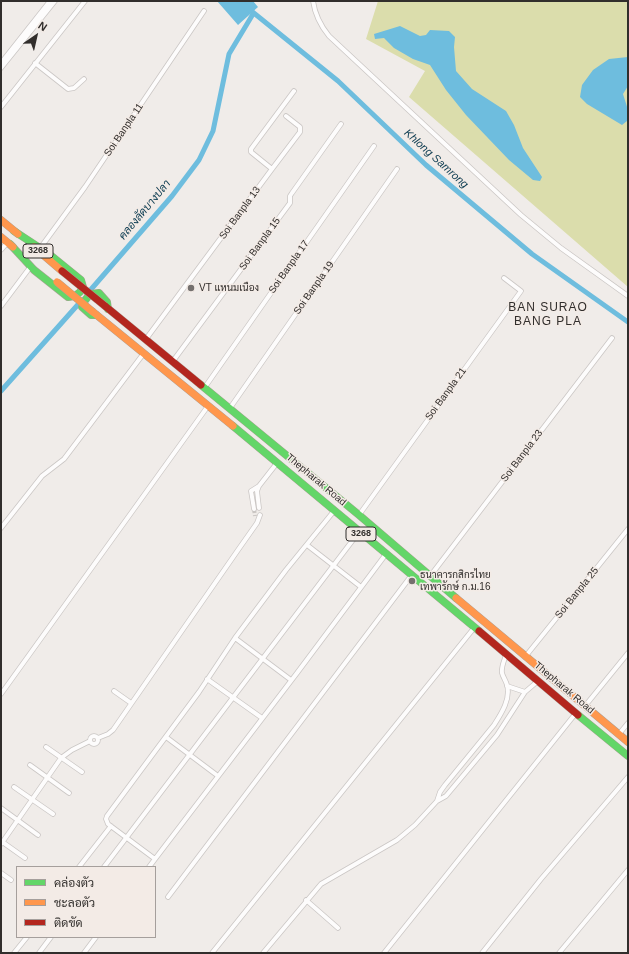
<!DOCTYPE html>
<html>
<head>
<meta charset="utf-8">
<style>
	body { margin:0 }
	#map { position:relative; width:629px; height:954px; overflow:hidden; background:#f0ece9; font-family:Helvetica,Sarabun,sans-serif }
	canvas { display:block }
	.frame { position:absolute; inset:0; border:2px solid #312e2c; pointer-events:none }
	.legend { position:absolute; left:16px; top:866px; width:140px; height:72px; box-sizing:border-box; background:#f3ebe6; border:1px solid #a59f9c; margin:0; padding:5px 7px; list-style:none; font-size:12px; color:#312e2c }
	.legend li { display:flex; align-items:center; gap:8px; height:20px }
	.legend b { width:20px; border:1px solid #a59f9c }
	.north { position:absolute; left:16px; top:16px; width:40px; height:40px; -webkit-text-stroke:3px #f3ebe6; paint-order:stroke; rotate:34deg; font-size:11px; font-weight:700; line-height:16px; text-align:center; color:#312e2c }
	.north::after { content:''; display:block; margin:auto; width:14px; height:18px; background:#312e2c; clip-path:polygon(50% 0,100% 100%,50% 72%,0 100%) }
</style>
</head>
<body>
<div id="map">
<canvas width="629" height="954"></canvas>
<div class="frame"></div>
<ul class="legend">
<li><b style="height:5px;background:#63d668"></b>คล่องตัว</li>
<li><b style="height:5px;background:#ff974d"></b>ชะลอตัว</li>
<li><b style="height:5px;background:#b3261e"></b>ติดขัด</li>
</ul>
<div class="north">N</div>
</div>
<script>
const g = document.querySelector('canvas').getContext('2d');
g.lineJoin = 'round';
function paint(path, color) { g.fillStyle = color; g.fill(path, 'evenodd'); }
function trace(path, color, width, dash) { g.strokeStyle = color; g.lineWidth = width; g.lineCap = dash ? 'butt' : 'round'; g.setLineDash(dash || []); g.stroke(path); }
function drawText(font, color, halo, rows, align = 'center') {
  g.font = font + ' Helvetica,Sarabun,sans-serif'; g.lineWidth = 3; g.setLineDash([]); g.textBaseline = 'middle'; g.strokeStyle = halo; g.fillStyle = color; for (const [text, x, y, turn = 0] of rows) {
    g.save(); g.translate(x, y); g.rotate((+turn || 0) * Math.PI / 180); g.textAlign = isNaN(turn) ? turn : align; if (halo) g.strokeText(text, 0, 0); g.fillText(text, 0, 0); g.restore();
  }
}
paint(new Path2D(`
	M378,1H628V287L409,97L425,71L366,39Z`), '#dbddac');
paint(new Path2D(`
	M217,1H253L258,7L238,25Z
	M400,26L420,36L426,35L430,30L449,31L455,37L454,47L456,71L472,89L506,111L514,125L523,148L542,177L540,181L533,180L509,160L466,115L446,90L430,65L413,59L394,48L384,38L375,39L374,34Z
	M628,57V86L623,94L628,110L627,121L622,125L587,104L580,97L582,85L593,70L609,59Z`), '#6ebdde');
trace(new Path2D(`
	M239,1L338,81L426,165L532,254L628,322
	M87,294L172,196L199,160L213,131L229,54L253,14
	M1,391L82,300`), '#6ebdde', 5);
trace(new Path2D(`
	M254,509L255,516`), '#cac6c3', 4, [4, 2]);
const street = new Path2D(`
	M313,1C315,15 320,25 329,36L521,215L561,248L628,296
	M1,63L50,1
	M35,63L68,89L74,88L84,79
	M1,68L55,1
	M1,107L85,1
	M272,169L300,132V127L286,116
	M41,247L85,187L204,11
	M1,250L8,242
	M1,306L31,266
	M146,339L272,169L251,152V149L294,91
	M173,361L290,203V196L292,193L341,124
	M205,387L374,146
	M230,408L397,169
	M259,508L257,491L259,486L277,463
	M254,509L251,491L259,486
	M359,515L521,291L504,278
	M1,528L42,476L64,459L144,353
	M307,545L361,587
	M431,575L612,338
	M235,638L291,680
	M525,657L628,529
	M207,679L262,718
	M507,686L525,692
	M114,691L131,703
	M1,694L208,406
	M585,706L628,653
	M619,734L628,723
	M90 740a4 4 0 1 1 8 0a4 4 0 1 1-8 0Z
	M166,737L218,776
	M98,738L108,734L113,730L238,550L257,523L260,515
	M46,747L82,772
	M30,765L69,793
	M14,787L53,814
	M437,801L440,792L445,785L494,725C501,714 511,699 507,685C506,681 503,677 502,673C501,667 504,661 506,655
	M1,808L38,835
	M1,841L25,858
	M1,844L61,758L72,750L90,741
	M155,859L297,673L386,554
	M79,867L111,826
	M104,867L359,532
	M149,867L155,859L108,824L106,819L107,816L199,692L235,638L286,570L334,511
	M1,873L11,880
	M168,897L411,576
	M306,900L338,928
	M14,953L27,937
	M39,953L51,937
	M84,953L96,937
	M212,953L474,628
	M263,953L321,884L397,840L415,825L437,801L446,796L497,735L525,692L538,681
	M384,953L576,713
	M482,953L541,879L628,777
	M559,953L628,870`);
const fast = new Path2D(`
	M10,244L34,270L68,297L75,296L80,292L83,287L81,280L49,254L14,231
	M96,315H91L82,307L83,303L90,294L99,293L107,302L108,309
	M201,385L359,515L456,598
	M233,426L479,631
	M578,715L628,756`);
const slow = new Path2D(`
	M1,220L18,234
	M1,237L13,247
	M34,247L62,271
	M93,312L233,426
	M456,598L628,742`);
const jam = new Path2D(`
	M105,306L201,385
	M479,631L578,715`);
trace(street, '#cac6c4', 5.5);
trace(fast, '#ac9f95', 8);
trace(slow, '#ac9f95', 8);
trace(jam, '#ac9f95', 8);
trace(street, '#fdfcfc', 4);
trace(fast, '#63d668', 7);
trace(slow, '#ff974d', 7);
trace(jam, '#b3261e', 7);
const slowBridge = new Path2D(`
	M57,282L93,312`);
const jamBridge = new Path2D(`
	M62,271L105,306`);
trace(slowBridge, '#ac9f95', 8, []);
trace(jamBridge, '#ac9f95', 8, []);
trace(slowBridge, '#ff974d', 7);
trace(jamBridge, '#b3261e', 7);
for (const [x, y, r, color] of [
	[191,288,4,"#74706e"],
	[412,581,4,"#74706e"]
]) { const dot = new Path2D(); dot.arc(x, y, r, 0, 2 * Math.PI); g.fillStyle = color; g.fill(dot); trace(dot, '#f3ebe6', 1.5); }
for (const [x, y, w] of [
	[38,251,30],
	[361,534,30]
]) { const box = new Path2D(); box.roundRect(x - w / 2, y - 7, w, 14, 3); g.fillStyle = '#f3ebe6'; g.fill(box); trace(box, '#312e2c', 1); }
drawText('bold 9px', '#312e2c', null, [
	["3268",38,251],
	["3268",361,534]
]);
drawText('10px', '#312e2c', '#f3ebe6', [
	["Soi Banpla 11",124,130,-56],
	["Soi Banpla 13",240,213,-54],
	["Soi Banpla 15",260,244,-54],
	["Soi Banpla 17",289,267,-55],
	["Soi Banpla 19",314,288,-55],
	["Soi Banpla 21",446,394,-54],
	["Soi Banpla 23",522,456,-53],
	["Thepharak Road",316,480,40],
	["Soi Banpla 25",577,593,-51],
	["Thepharak Road",564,688,40]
]);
drawText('10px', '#312e2c', '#f3ebe6', [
	["VT แหนมเนือง",199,288],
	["ธนาคารกสิกรไทย",420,575],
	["เทพารักษ์ ก.ม.16",420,587]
], 'left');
drawText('italic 11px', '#124156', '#f3ebe6', [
	["Khlong Samrong",436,159,42],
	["คลองลัดบางปลา",145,210,-50]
]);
g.letterSpacing = '1px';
drawText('12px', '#312e2c', '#f3ebe6', [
	["BAN SURAO",548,308],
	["BANG PLA",548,322]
]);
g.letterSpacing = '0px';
</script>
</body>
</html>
